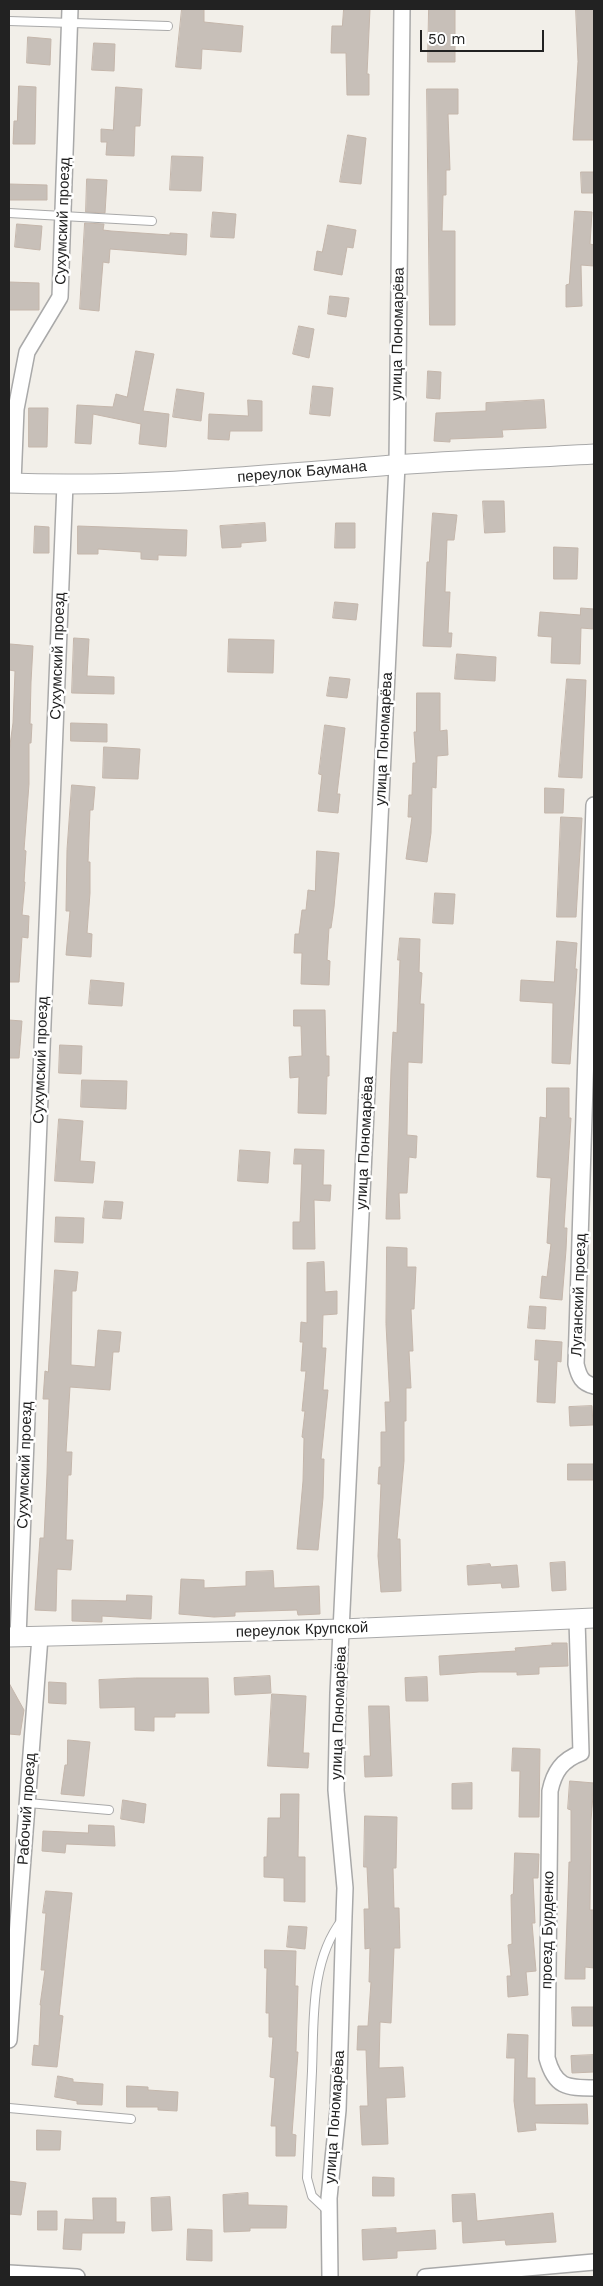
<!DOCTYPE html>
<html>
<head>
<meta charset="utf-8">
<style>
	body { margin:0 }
	#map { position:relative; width:603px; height:2286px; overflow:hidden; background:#f2efe9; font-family:"Work Sans",sans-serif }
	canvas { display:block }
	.frame { position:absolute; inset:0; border:10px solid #222; pointer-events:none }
	.scale { position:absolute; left:420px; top:30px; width:124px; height:22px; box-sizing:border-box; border:2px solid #222; border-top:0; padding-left:6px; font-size:15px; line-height:18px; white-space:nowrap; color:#222; -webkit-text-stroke:4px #fff; paint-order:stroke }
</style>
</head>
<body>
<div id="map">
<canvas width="603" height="2286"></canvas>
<div class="frame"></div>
<div class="scale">50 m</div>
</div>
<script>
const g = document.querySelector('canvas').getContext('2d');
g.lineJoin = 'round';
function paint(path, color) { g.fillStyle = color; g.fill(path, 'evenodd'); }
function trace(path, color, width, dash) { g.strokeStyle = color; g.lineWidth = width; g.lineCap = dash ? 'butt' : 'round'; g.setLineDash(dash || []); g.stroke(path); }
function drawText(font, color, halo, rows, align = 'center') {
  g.font = font + ' "Work Sans",sans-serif'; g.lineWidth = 5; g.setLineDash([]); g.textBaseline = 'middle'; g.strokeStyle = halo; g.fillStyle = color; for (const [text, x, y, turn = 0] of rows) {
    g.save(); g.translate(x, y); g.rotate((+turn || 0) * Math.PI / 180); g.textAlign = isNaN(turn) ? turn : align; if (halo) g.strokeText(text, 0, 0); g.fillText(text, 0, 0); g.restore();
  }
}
const building = new Path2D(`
	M182,9H204V22L243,26L241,52L202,49L201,69L176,67Z
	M344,9H370L367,74H369V95H347L346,53H331L332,26H342Z
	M429,9H455V62H428Z
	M576,9H594V140H573L578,62Z
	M28,37L51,39L50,65L27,63Z
	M94,43L115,44L114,71L92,70Z
	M19,86L36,87L35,144H13L14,121H17Z
	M116,87L142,89L140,126H135L134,156L106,155L107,142H101V129L113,130Z
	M427,89H458V114H448L450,170H446V195H443L442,231H455V325H430Z
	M348,135L366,138L361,184L340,182Z
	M172,156L203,157L201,191L170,190Z
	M581,172H594V193H582Z
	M87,179L107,180L105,213L86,212Z
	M9,184L47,185V200H9Z
	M575,211L592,212L590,244L594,245V266L581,265L582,306L566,307V285L569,284Z
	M213,212L236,214L234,238L211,237Z
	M85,223L104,224L103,230L111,231L170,235V233L187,234L186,255L110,249L109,263L103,262L99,311L80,309Z
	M17,224L42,226L40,250L15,247Z
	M328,225L356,230L353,248L347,247L342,275L314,270L317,251L322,252Z
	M9,282L39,283V310H9Z
	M330,296L349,298L346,317L328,314Z
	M299,326L314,329L309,358L293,354Z
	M136,351L154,354L143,411L169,414L166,447L139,444L141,424L93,414L91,444L75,443L77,405L113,407L116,394L127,397Z
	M428,371L441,372L440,399L427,398Z
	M313,386L333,388L330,416L310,414Z
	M177,389L204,393L201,421L173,417Z
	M248,400L262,401V431H230L229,440L208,439L209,414L248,416Z
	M544,400L546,428L502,430L503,437L450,439V442L434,441L436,413L486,411V403Z
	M29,408H48L47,447H29Z
	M483,501H504L505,532L485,533Z
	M433,513L457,515L454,540H447L445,592H450L448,633H452L451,647L423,646L427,562H429Z
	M265,523L266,541L241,543V547L222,548L220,526Z
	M336,523H355V548H335Z
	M35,526L49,527V553H34Z
	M78,526L187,530L186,556L158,555V560L141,559V552L98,549V554H78Z
	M554,547L578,548L577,579H554Z
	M335,602L358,604L356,620L333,618Z
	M581,608L594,609V629L581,628L580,664L551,663L552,637L538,636L540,612L580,615Z
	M74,638L89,639L87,676L114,677V694L72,693Z
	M229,639L274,640L273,673L228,672Z
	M10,644L33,646L31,682L30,724H32L31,743H29V784L24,850L26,851L24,882H25L22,915L29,916L28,938L22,937L19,982H9V752L13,723L15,671L9,670Z
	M457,654L496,657L495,681L455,679Z
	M330,677L350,679L347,698L327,696Z
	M567,679L586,680L582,778L559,777Z
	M417,693H440V731L447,730L448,755L437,756L436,788L432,787L431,833L427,862L406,859L412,817H408L409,795H412L413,763H416L414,732H416Z
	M71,723L107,724V742L71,741Z
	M325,725L345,728L337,794H340L338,813L318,811L322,775L319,774Z
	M104,747L140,749L138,779L103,778Z
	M72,785L95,787L93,810H90L88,862H90V893L87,933L92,934L91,957L66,955L70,911H66L67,850Z
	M545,788L564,789L563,813H545Z
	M561,817L582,818L576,917H557Z
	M317,851L339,853L334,907L331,928H329L327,960L330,961L329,985L301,984L302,953H294L295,934H299L302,910H306L308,890L315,891Z
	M435,893L455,894L453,924L433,923Z
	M400,938L420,939L419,972L422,973L420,1004H424L422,1063L408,1062L407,1135L417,1136L416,1158L409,1157L407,1193H399L400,1219H386L391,1070L393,1032L397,1033L400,960H398Z
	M557,941L577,943L575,969H577L570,1064L552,1063L553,1003L520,1001L521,980L554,982Z
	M91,980L124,983L122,1006L89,1004Z
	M294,1010H325L326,1056H329V1076H327L326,1114L298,1113L299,1077L290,1078L289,1057L302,1056L301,1026H294Z
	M9,1020L22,1021L19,1058H9Z
	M60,1045L82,1046L81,1074L59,1073Z
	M82,1080L127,1081L126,1109L81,1107Z
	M547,1088H569V1118H571L564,1228H567L566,1250L562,1300L540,1298L542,1276L547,1277L551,1244L547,1243L551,1178L537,1177L540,1117L546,1118Z
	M59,1119L83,1121L80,1161L95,1162L93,1183L55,1181Z
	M295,1149L324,1150L323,1185H331L330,1201L314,1200L315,1249H293V1222H300L302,1164H294Z
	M240,1150L270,1152L268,1183L238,1181Z
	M105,1201L123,1202L121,1219L103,1218Z
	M56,1217L84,1218L83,1243L55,1242Z
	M387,1247L407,1248V1267H416L414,1309H411L413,1351H409L411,1388H406V1421H404V1461L397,1539H400L401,1591L381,1592L378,1556L381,1484H378L379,1467H381V1432H386L385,1402H390L386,1324Z
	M324,1262L325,1292L337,1291V1314L323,1315L322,1348H326L323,1390H328L321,1459H324L323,1498L318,1550L297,1549L303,1481L304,1438L302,1437L305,1411H302L306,1371H301L303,1342H300L301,1322L307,1323V1263Z
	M55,1270L78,1272L76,1291H72L71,1365L95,1367L98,1330L121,1332L119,1352H113L110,1390L70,1387L66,1452H72L71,1475H68L66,1540H73L71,1570L57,1569L56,1611L35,1610L40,1538H44L47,1474L49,1399H43L45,1371L48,1372Z
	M530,1306L546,1307L545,1329L528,1328Z
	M536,1340L562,1342L561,1362L557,1361L555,1403L537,1402L539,1360H535Z
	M592,1406L593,1425L570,1426L569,1407Z
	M568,1464H594V1480H568Z
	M565,1562L566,1590L552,1591L550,1563Z
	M490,1564L491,1567L517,1565L519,1587L502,1588L501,1583L468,1585L467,1566Z
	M273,1571L274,1588L319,1586L320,1614L298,1615L297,1610L235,1612V1616L214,1617L179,1614L181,1579L204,1580V1588L246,1586V1572Z
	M127,1595L152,1596L151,1619L102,1616V1622L72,1621V1600L126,1601Z
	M552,1643H567L568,1666L539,1667V1674L517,1675V1672H479L440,1675L439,1656L516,1651L515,1648L552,1645Z
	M270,1676L271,1693L235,1695L234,1678Z
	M427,1677L428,1701H406L405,1678Z
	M136,1678H208L209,1713H175V1717H154V1731L135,1730V1707L100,1708L99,1680Z
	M49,1682L66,1683V1704L49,1703Z
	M9,1683L24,1710L20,1735L9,1734Z
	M272,1694L306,1696L303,1753H309L308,1768L268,1766Z
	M369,1706H389L392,1776L365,1777L364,1756H370Z
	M68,1740L90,1742L84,1796L61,1794L65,1765H67Z
	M513,1748L540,1749L539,1817H519L520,1771H512Z
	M570,1781L594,1783L591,1820L590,1910H594V1968L585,1967V1979H565L569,1862H571V1810L568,1809Z
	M472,1783V1809H452V1784Z
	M281,1794H299L298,1857H305V1902L284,1901V1878L264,1877V1857H267L268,1818H280Z
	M123,1800L146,1804L144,1823L121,1819Z
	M365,1816L397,1817L396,1868H393L394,1908H399L400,1948H394L391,2023L380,2022L379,2068L403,2067L405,2097L386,2098L388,2144L362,2145L360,2106H368L366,2050H357L358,2026H368L371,1982H369L370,1948L365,1949L364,1909H369L367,1867H364Z
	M89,1825L114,1826L115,1846L66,1844L65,1853L42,1851L43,1831L88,1833Z
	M515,1853L539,1854L538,1878H533L535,1923H532L536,1971L526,1972L528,1995L508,1997L507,1976H511L508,1945L512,1944L511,1895L513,1894Z
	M46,1891L72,1893L59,2015L63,2016L57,2067L32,2065L34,2045L39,2046L41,2005H40L45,1970H41L46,1913H43Z
	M289,1926L307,1927L305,1949L287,1947Z
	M265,1950L296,1951L295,1986H298L296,2052H298L292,2134L296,2135L295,2156H276V2126H271L275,2078L270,2077L273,2037H269V2013H266L267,1968H265Z
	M572,2007H594V2026H573Z
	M508,2034L528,2035L527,2078H535V2105L587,2104L588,2124L535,2123L536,2130L518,2132L514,2101L515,2058H507Z
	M594,2055V2072L572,2073L571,2056Z
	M58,2076L73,2079V2082L103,2084L102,2105L77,2104V2101L55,2097Z
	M127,2086L148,2087V2090L178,2092L177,2111L158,2110V2107H127Z
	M37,2130L61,2131L60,2150H37Z
	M373,2177L394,2178V2196H373Z
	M9,2181L26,2183L21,2215L9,2214Z
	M248,2193V2205L287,2206L286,2228H250V2231L224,2232L223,2195Z
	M475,2194L477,2221L553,2213L556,2242L506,2245L505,2240L463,2243L462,2221L453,2222L452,2195Z
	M170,2197L172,2230L152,2231L151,2198Z
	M93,2198H116V2222H125L124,2233H82L81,2250L63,2249L65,2219L93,2220Z
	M38,2211H57V2230H38Z
	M396,2228V2233L435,2230L436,2249L397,2251V2258L363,2260L362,2230Z
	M188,2229L212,2230V2261L187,2260Z`);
paint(building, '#c7bfb8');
trace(building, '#c4b6ab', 1);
const service = new Path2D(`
	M9,21L168,26
	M9,213L152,221
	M28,1803L109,1810
	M9,2108L131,2119
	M329,2212L312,2196L307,2178C309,2142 310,2107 312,2071C314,2021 310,1961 342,1920`);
const minor = new Path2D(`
	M13,483L16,409L27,352L60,297L70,9
	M594,805L576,1364C579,1377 582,1383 594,1386
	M577,1620L581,1753C562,1760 554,1772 550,1791L547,2058C555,2087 566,2088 594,2088
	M18,1637L65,484
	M9,2040L40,1637
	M9,2273L77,2277
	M330,2277L329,2198L338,2110L344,1916L345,1888L336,1790L338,1693L397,465L402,9
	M425,2277L594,2262`);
const tertiary = new Path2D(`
	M9,483C137,488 266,475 394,465C461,460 528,458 594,454
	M9,1637L342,1629L594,1618`);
trace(service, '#a9a9a9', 10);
trace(minor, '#a9a9a9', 18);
trace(tertiary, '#a9a9a9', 21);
trace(service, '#fff', 8);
trace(minor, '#fff', 15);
trace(tertiary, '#fff', 19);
drawText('15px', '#222', '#fff', [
	["Сухумский проезд",63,221,-88],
	["улица Пономарёва",398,334,-89],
	["переулок Баумана",302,472,-5],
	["Сухумский проезд",58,656,-88],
	["улица Пономарёва",384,739,-87],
	["Сухумский проезд",41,1060,-88],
	["улица Пономарёва",365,1143,-87],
	["Луганский проезд",579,1295,-88],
	["Сухумский проезд",25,1465,-88],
	["переулок Крупской",302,1630,-2],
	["улица Пономарёва",339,1713,-88],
	["Рабочий проезд",27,1809,-86],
	["проезд Бурденко",548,1930,-89],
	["улица Пономарёва",335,2117,-86]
]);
</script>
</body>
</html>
